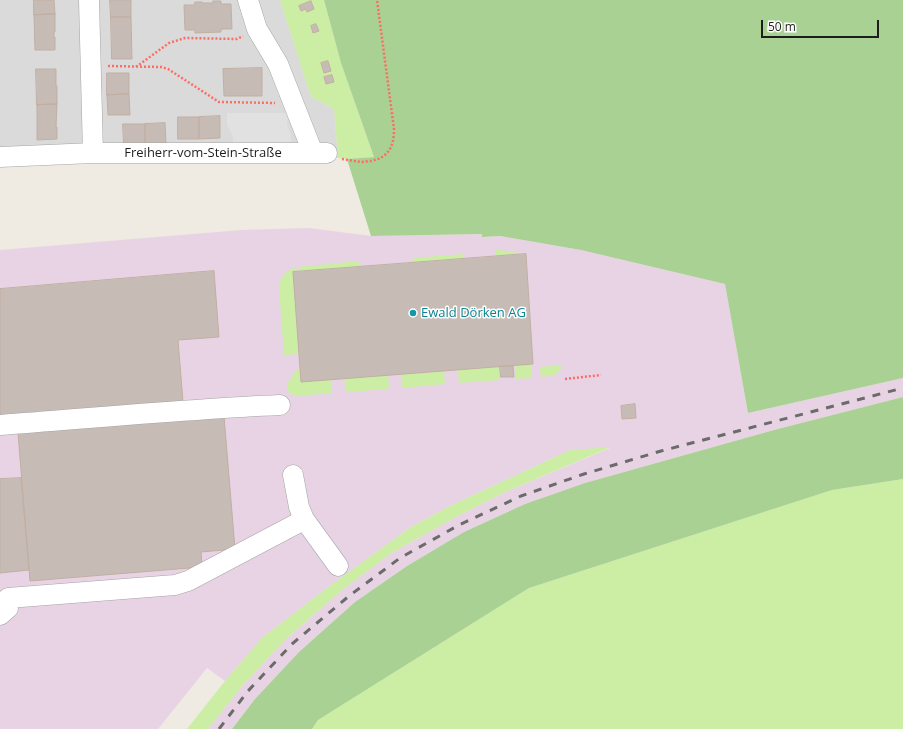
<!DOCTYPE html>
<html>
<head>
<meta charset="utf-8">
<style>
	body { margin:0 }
	#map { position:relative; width:903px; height:729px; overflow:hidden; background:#efeae2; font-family:"Open Sans",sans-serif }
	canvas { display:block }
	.scale { position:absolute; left:761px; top:20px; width:118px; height:18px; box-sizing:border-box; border:2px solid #1d1d1d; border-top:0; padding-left:5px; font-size:12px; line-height:14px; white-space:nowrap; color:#1d1d1d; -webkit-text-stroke:3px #fff; paint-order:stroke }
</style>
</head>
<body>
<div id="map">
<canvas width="903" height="729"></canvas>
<div class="scale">50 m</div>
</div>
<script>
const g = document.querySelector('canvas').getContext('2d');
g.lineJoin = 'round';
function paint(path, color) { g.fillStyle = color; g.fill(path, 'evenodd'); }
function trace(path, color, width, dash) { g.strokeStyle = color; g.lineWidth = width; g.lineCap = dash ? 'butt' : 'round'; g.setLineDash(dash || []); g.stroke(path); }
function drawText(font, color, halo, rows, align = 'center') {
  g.font = font + ' "Open Sans",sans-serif'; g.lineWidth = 3; g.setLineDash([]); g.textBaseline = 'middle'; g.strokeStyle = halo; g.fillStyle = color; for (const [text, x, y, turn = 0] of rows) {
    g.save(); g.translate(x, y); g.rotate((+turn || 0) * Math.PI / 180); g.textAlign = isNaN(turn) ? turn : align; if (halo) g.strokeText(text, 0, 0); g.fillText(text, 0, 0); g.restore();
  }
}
paint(new Path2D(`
	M0,0H280L309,91L312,97L334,109L338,158L327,153L0,157Z`), '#dbdada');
paint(new Path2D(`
	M309,228L371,236L482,234V237L500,236L581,250L725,284L748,413L903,378V397L774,430L585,483L525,504L464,532L407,566L355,602L299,652L255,699L232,729H208L242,686L286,639L342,590L393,552L454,518L505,492L610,448L570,450L450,506L411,527L335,582L263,637L225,681L207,668L158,729H0V250L242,230Z`), '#e8d3e5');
paint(new Path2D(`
	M280,0H324L341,63L374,157L347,159L338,158L334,109L312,97L309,91Z
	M495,250C504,250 512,251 521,254L495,256Z
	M464,254V259L413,263V258Z
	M359,261L360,267L299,272L298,267Z
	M295,267V272L293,273L299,354L284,355L279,288C280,277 285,272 295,267Z
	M531,364V378L516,379L515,365Z
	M561,365V369L555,375L541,377L540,367Z
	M500,366V380L459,383L458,370Z
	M297,369L331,379V393L297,396C278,392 291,378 297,369Z
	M444,371L445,383V384L403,388L402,387V374Z
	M388,375L389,387L388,389L347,392L346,391L344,378Z
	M611,447L505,492L454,518L393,552L342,590L286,639L242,686L208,729H187L225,681L263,637L335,582L411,527L450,506L570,450Z
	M903,479V729H312L318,720L529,588L832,490Z`), '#cbeda4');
paint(new Path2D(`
	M324,0H903V378L748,413L725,284L581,250L500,236L482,237V234L371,236L347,159L374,157L341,63Z
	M903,397V479L832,490L529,588L318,720L312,729H232L255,699L299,652L355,602L407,566L464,532L525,504L585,483L774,430Z`), '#a9d194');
paint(new Path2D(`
	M227,113H288L287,124L291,135V147L233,148V136L227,125Z`), '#e1e1e1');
const building = new Path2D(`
	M34,0H54L55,14L34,15Z
	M110,0H131V17H111Z
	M213,1H221V4H231L232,29H221V32L195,33V30H185L184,5H194L195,2H202V3H213Z
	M311,1L314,9L307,12L306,9L301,11L299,6Z
	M55,14V32H54V38L55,37V50H35L34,15Z
	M111,17H131L132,59H112Z
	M316,24L319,31L313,33L311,26Z
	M328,61L331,71L324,73L321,63Z
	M262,68V96H224L223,69Z
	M36,69H56V86H57V104L37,105Z
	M107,73H129V94L107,95Z
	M332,75L334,82L326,84L324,77Z
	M129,94L130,115H108L107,95Z
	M57,104L56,127H57V139L37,140V105Z
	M220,116V138L199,139V117Z
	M178,117H199V139H178Z
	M165,123L166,144L145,145V124Z
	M123,124H145V145H124Z
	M526,254L533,364L301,382L293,272Z
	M214,271L219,337L178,340L183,402L0,417V289Z
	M500,366H513L514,377H501Z
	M635,404L636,418L622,419L621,406Z
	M224,416L235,549L201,552L202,567L30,581L18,433Z
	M21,478L29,570L0,573V479Z`);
paint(building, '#c7bcb5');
trace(building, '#c1afa3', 1);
const minor = new Path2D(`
	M89,0L93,153
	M248,0L257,29L278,64L313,153
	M0,157L93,153H327
	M0,425C93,418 187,409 280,405
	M293,475L299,507L304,519
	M0,615L8,608V598L175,585L188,581L296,524L304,519L338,566`);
trace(minor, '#a4a4a4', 21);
trace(new Path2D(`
	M108,66L161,67L168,69L219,102L275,103
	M136,67L169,43L185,38L237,39L243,36
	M342,159C348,160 355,161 361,162C364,162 367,161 370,161C389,158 394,146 394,129L377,0
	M565,379L601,375`), '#ff6b63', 2.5, [2, 2]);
trace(minor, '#fff', 20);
trace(new Path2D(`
	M219,729L248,691L292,644L349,596L400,558L459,525L521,496L584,474L661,451L903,388`), '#6b6b6b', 3, [8, 8]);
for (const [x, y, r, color] of [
	[413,313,4,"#0f9aa8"]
]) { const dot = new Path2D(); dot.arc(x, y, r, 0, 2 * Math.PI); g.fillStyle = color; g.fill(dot); trace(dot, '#fff', 1.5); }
drawText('13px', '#1d1d1d', '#fff', [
	["Freiherr-vom-Stein-Straße",203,153]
]);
drawText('13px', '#0d838f', '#fff', [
	["Ewald Dörken AG",421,313]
], 'left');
</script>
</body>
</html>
